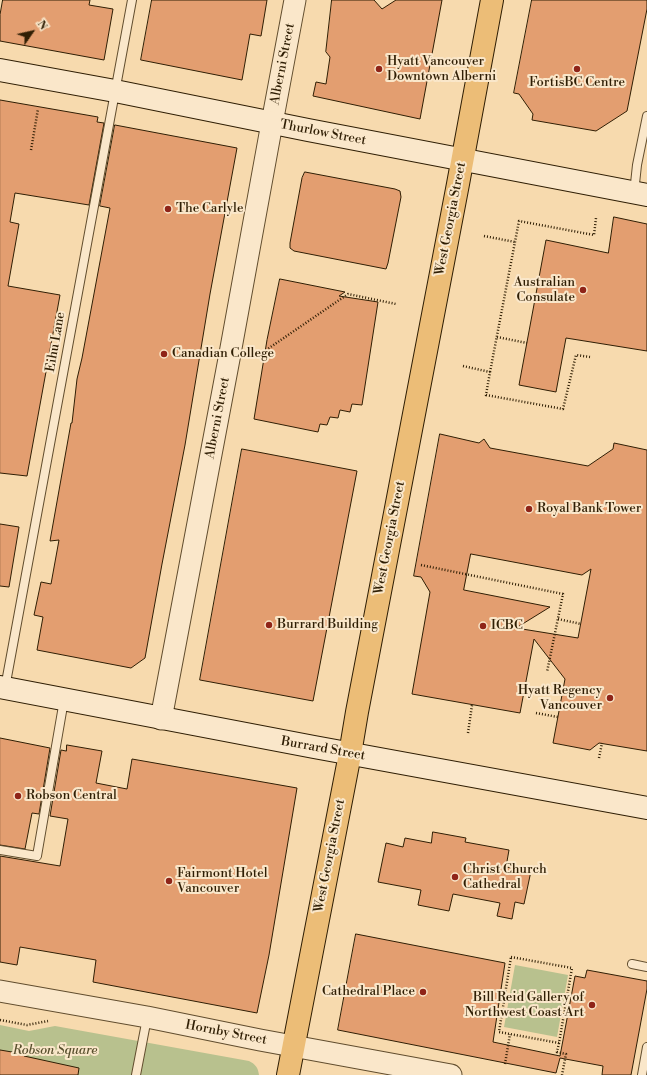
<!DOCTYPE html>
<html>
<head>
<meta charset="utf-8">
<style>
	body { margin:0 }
	#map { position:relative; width:647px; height:1075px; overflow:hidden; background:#f7daae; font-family:"Libre Bodoni",serif }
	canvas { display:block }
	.north { position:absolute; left:12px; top:12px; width:40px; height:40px; -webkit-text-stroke:3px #fae7ca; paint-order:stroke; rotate:56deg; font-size:11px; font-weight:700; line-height:16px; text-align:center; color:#2f1e04 }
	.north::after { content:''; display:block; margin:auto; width:14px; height:18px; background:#2f1e04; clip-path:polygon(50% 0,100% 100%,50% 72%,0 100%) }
</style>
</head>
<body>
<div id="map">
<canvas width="647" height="1075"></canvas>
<div class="north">N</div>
</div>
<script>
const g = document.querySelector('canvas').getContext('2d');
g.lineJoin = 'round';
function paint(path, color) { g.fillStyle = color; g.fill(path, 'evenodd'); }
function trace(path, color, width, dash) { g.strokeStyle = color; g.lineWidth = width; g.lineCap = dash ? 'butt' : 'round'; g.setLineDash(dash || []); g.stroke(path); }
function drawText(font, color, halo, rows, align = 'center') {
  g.font = font + ' "Libre Bodoni",serif'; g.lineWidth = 4; g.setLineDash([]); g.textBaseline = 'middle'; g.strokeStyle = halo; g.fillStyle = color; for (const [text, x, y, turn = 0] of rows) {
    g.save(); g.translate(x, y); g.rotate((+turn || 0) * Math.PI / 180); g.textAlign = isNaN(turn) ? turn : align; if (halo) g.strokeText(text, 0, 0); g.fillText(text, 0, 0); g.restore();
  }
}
paint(new Path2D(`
	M515,965L568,975L557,1037L504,1027Z
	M0,1025L29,1031L55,1026L249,1061C255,1064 258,1067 259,1075H0Z`), '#b8c18e');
const building = new Path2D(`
	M3,0H90L89,5L113,9L104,60L0,41V15Z
	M152,0H267L261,36L250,34L242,80L141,60Z
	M332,0H374L382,9L396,0H442L420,119L313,96L316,82L326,84L330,57L326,52Z
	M532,0H647V9L627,111L596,131L532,120L533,114L519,94L514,93Z
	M0,100L98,117L97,122L104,123L89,205L15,193L10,222L19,224L8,286L60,295L27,476L0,473Z
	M115,125L237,148L210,294L185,445L162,564L145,658L131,668L37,650L43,617L34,615L41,582L51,584L59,540L50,541L71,423H72L77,379L82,358L110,208L100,206Z
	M305,172L395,189L400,191L401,197L388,263L386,269L294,251L290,248V243L302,178Z
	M614,217L647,224V351L566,338L556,392L519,385L546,240L608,253Z
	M280,279L345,292L339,296L378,302L362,405L352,404L350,412L340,410L338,418L330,417L327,425L320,424L318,432L254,419L267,340Z
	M440,434L479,443L484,439L490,448L588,466L613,449L614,443L647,450V751L599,743L590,750L553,743L565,679L534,639L520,713L412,694L430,592L421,577L414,576ZM471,554L582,575L591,569L578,638L516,628L550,607L464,590Z
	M242,449L357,471L313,701L200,680Z
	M0,524L19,527L9,587L0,586Z
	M0,738L50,748L39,814L32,813L25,849L0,845Z
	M67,745L102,751L96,783L127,789L132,759L297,788L269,955L257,1013L93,982L96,960L20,947L17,965L0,962V856L60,866L68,819L50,816L61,750L66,751Z
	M433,832L466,838L465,842L509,850L506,867L531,871L524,904L515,902L512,919L497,916L500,903L453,894L449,911L418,905L421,890L378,882L386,843L403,847L405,838L431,843Z
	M356,934L505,963L493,1042L560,1056L575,976L585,978L587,970L647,981V989L631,1075H602L603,1066L560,1058L556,1073L338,1030Z
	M0,1050L24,1054V1056L79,1068L78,1075H0Z`);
paint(building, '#e39e70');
trace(building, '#2f1e04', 1);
const service = new Path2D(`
	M634,193L637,165L647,116
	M5,688L132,0
	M0,850L37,856L64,700
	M632,964L647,967
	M136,1075L147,1018
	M642,1075L647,1047`);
const tertiary = new Path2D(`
	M161,719L229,359L272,123L295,0
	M0,991L147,1017L260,1040L451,1075`);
const secondary = new Path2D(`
	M0,70L115,91L308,130L647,195
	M0,687L314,747L647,808`);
const trunk = new Path2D(`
	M288,1075L350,754L357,712L458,184L492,0`);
trace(service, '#614d2e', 10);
trace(tertiary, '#614d2e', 23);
trace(secondary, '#2f1e04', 24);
trace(trunk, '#2f1e04', 24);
trace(new Path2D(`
	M31,150L38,109
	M484,236L515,242
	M497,337L527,343
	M256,357L348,294L396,304
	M463,366L490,372L486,395L563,409L576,355L590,357
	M490,372L519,221L594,235L596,218
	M421,565L563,594L547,672
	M558,619L581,624
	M536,713L558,717
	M468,733L472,705
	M599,758L602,743
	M511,957L572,968L559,1043L499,1032Z
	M0,1020L27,1025L48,1021
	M559,1043L557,1052L566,1054L562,1075
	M505,1064L510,1034`), '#2f1e04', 2.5, [1, 2]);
trace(service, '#fae7ca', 8);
trace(tertiary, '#fae7ca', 21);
trace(secondary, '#fae7ca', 22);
trace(trunk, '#ecbd77', 22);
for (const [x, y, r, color] of [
	[379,69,4,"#8f2418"],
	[577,69,4,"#8f2418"],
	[168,209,4,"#8f2418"],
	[583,290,4,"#8f2418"],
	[164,354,4,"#8f2418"],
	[529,509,4,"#8f2418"],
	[269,625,4,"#8f2418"],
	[483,626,4,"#8f2418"],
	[610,698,4,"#8f2418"],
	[18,796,4,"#8f2418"],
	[455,877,4,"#8f2418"],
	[169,881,4,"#8f2418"],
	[423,992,4,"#8f2418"],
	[592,1005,4,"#8f2418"]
]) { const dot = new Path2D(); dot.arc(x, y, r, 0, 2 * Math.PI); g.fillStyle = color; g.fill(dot); trace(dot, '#fae7ca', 1.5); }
drawText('13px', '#2f1e04', '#fae7ca', [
	["Hyatt Vancouver",387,62],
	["Downtown Alberni",387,77],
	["FortisBC Centre",577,83,"center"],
	["The Carlyle",176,209],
	["Australian",575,283,"right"],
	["Consulate",575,298,"right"],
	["Canadian College",172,354],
	["Royal Bank Tower",537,509],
	["Burrard Building",277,625],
	["ICBC",491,626],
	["Hyatt Regency",602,691,"right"],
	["Vancouver",602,706,"right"],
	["Robson Central",26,796],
	["Christ Church",463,870],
	["Cathedral",463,885],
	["Fairmont Hotel",177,874],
	["Vancouver",177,889],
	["Cathedral Place",415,992,"right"],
	["Bill Reid Gallery of",584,998,"right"],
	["Northwest Coast Art",584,1013,"right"]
], 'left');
drawText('13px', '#2f1e04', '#fae7ca', [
	["Alberni Street",283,64,-79],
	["Thurlow Street",323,133,11],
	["West Georgia Street",451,219,-79],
	["Eihu Lane",56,342,-80],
	["Alberni Street",218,418,-79],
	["West Georgia Street",390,538,-79],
	["Burrard Street",323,749,10],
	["West Georgia Street",330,856,-79],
	["Hornby Street",226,1033,11]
]);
drawText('italic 13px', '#584f2d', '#fae7ca', [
	["Robson Square",55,1051]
]);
</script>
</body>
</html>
